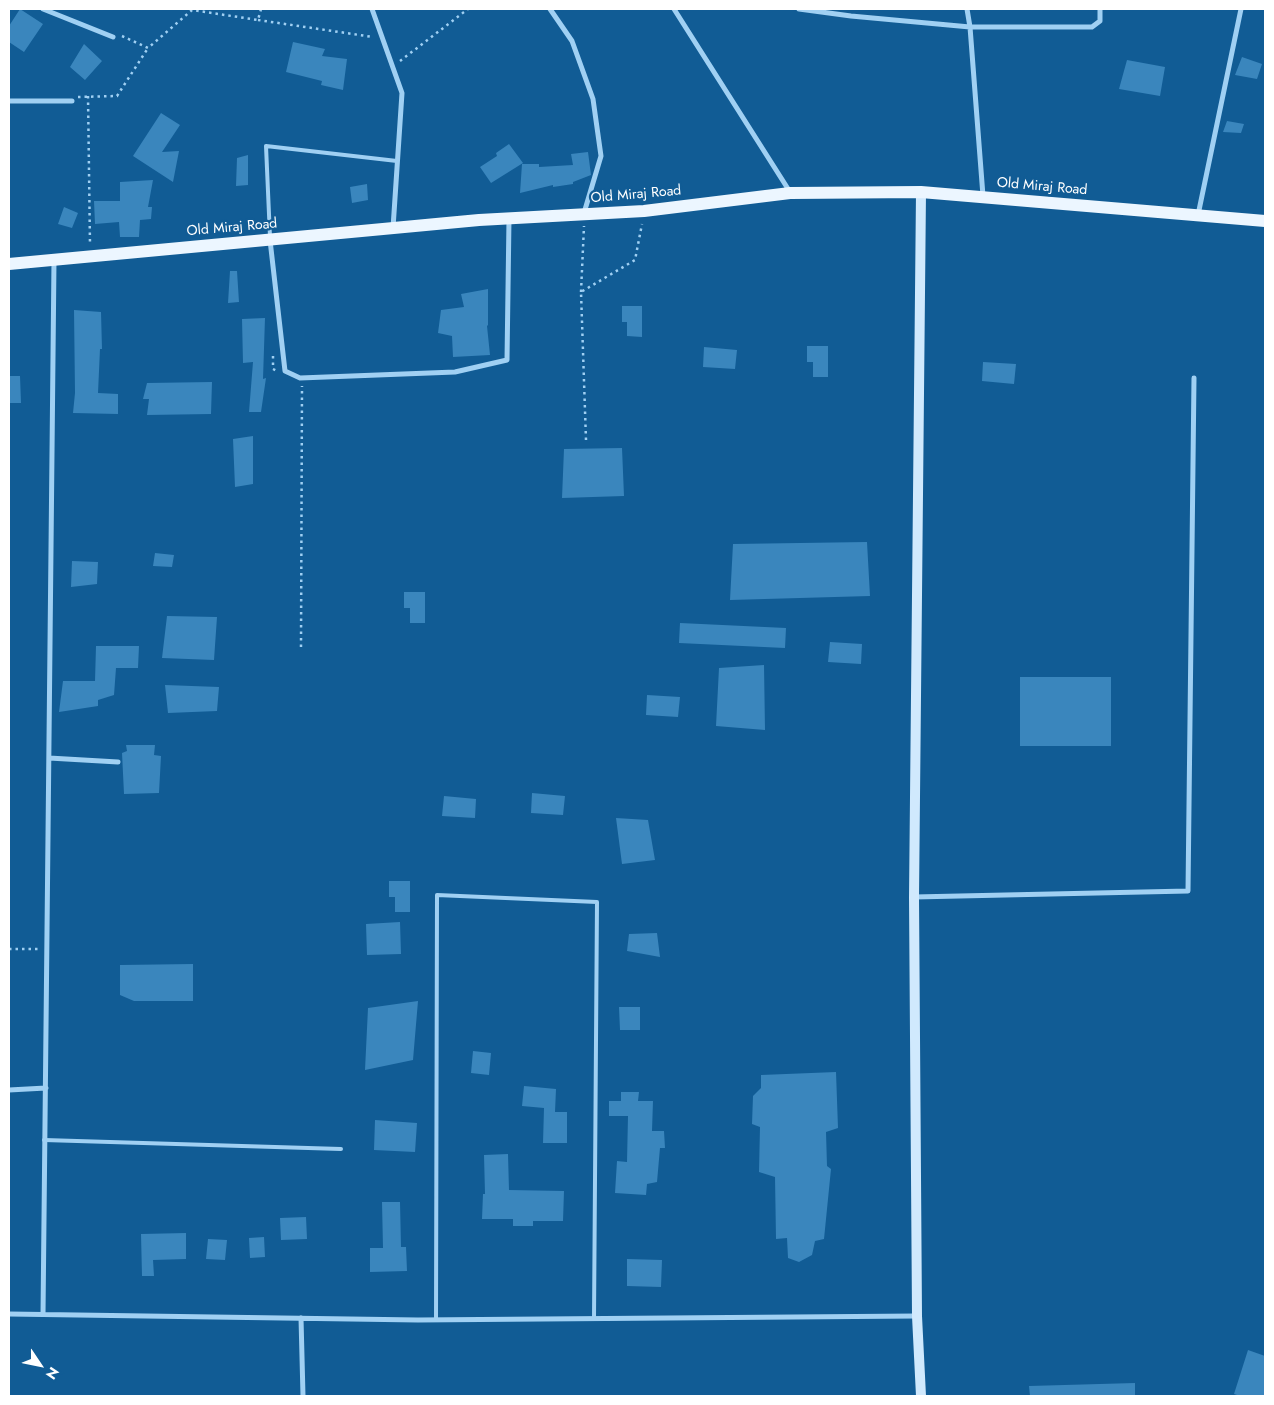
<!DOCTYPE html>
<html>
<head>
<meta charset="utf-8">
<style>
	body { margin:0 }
	#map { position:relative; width:1274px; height:1405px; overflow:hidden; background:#115c95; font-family:Jost,sans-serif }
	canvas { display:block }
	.frame { position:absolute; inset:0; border:10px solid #fff; pointer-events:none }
	.north { position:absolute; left:15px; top:1340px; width:50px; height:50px; -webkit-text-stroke:4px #115c95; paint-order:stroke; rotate:124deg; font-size:14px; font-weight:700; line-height:20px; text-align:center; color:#fff }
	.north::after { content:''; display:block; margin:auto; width:18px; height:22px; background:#fff; clip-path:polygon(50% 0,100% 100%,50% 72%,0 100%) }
</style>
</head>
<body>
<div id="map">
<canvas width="1274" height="1405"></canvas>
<div class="frame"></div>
<div class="north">N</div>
</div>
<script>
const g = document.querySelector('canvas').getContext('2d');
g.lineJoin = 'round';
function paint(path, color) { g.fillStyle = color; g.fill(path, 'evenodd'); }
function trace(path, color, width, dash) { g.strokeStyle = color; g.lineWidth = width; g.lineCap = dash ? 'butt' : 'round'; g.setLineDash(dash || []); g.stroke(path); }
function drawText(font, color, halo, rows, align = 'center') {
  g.font = font + ' Jost,sans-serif'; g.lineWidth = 4.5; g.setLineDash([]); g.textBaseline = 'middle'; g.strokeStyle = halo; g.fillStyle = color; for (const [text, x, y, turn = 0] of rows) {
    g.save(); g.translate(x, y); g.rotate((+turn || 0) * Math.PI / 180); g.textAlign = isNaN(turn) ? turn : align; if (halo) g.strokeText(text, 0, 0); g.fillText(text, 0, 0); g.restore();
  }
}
paint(new Path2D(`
	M20,9L43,24L24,52L9,42V26Z
	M293,42L325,49L322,56L347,59L343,90L321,85L322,81L286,72Z
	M84,44L102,61L85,80L70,67Z
	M1242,57L1262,64L1257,79L1235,75Z
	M1127,60L1165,67L1160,96L1119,89Z
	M161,113L180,125L162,152L179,151L173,182L133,156Z
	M1227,121L1244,124L1241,133L1223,132Z
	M509,144L523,163L491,183L480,167L497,156L496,153Z
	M588,152L591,175L573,182V184L553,187V185L520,193L522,164H539V167L573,165L571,154Z
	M248,155V185L236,186L237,158Z
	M153,180L148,207H152L151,219L140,220L139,237H120L119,222L95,224L94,201H120V182Z
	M367,184L368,200L352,203L350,187Z
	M64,207L78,213L72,228L58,224Z
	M230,271H237L239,302L228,303Z
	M488,289V325L487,326L490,355L453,357L452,336L438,333L441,310L464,307L461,294Z
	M622,306H642V337L627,336V322H622Z
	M74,310L101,312L102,349H100L98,393L118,394V414L73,413L75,393Z
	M265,318L263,379L266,378L261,412H249L253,362L243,363L242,319Z
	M807,346H828V377H813V362H807Z
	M704,347L737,350L735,369L703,367Z
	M983,362L1016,364L1014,384L982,381Z
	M9,376H20L21,403H9Z
	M212,382L211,414L147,415L149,399H143L147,383Z
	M253,436V484L235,487L233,439Z
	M622,448L624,496L562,498L564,449Z
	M867,542L870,596L730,600L733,544Z
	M155,553L174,555L172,567L153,566Z
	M72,561L98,562L97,584L71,587Z
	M404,592H425V623H410V608H404Z
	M167,616L217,617L214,660L162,658Z
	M680,623L786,628L785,648L679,643Z
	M830,642L862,644L861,664L828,662Z
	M96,646H139L138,668H116L114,695L98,700V706L59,712L63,681H95Z
	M764,665L765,730L716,726L719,668Z
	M1020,677H1111V746H1020Z
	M165,685L219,687L217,711L168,713Z
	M647,695L680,697L678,717L646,715Z
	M126,745H155L154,755L161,756L159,793L124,794L122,753L127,751Z
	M532,793L565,796L563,815L531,813Z
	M444,796L476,799L475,818L442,816Z
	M616,818L648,820L655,860L622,864Z
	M389,881H410V912H395V897H389Z
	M400,922L401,954L367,955L366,924Z
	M657,933L660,957L627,951L629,934Z
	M193,964V1001H134L120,995V965Z
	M418,1001L413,1060L365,1070L368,1008Z
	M619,1007H640V1030H620Z
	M473,1051L491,1053L489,1075L471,1073Z
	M836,1072L838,1128L826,1132L827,1166L831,1169L824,1239L815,1241L812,1255L799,1262L788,1258L787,1238L776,1239L775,1177L759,1172L760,1127L752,1124L753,1096L761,1088V1075Z
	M524,1086L556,1089L555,1112H567V1143H543L544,1108L522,1106Z
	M621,1092H639L638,1101H653L652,1131H664L665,1148H660L657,1182L647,1184L646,1195L615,1193L617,1161L627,1162L628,1116H609V1101H621Z
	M375,1120L417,1123L415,1152L374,1150Z
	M508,1154L509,1190L564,1191L563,1221H533V1226H513V1219H482L483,1194H485L484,1155Z
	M382,1202H400L401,1247H406L407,1271L370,1272V1248H383Z
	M306,1217L307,1239L281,1240L280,1218Z
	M186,1233V1259L153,1260L154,1276H142L141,1234Z
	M264,1237L265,1257L250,1258L249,1238Z
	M208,1239L227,1240L225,1260L206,1259Z
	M627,1259L662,1260L661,1287L627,1286Z
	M1248,1350L1265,1356V1396H1240L1234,1394Z
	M1135,1383V1396H1030L1029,1386Z`), '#3a86bd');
trace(new Path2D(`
	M258,20L373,37
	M122,36L148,48L192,10L258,20L261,9
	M400,61L468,9
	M88,96L90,245
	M78,97L117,96L148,48
	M581,292L584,226
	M273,356V369L277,371
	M586,440L581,292L635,260L642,224
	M301,647L302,386
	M9,949H38`), '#a0d0f3', 2.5, [2.5, 4]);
trace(new Path2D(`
	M270,237L266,146L397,161
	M44,1140L341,1149
	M436,1320L437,895L597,902L594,1318`), '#a0d0f3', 4);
trace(new Path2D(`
	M43,9L113,37
	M372,9L402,93L393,228
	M550,9L572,41L593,99L601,156L584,213
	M674,9L790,192
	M799,9L851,16L970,27H1092L1100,21V9
	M967,9L970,27L983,196
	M9,101H72
	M1198,215L1241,9
	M270,240L285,371L300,378L455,372L507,360L509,219
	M49,758L118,762
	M914,897L1188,891L1194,378
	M9,1090L46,1088
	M9,1314L418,1320L917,1316
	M43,1314L54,261
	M301,1318L303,1396`), '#a0d0f3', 5);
trace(new Path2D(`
	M921,1396L917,1316L914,897L921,192`), '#d0e9fd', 10);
trace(new Path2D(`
	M9,264L479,220L644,211L790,193L921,192L1265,221`), '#ecf6ff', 12);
drawText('14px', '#fff', '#115c95', [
	["Old Miraj Road",1042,187,5],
	["Old Miraj Road",636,195,-5],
	["Old Miraj Road",232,228,-5]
]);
</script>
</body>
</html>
